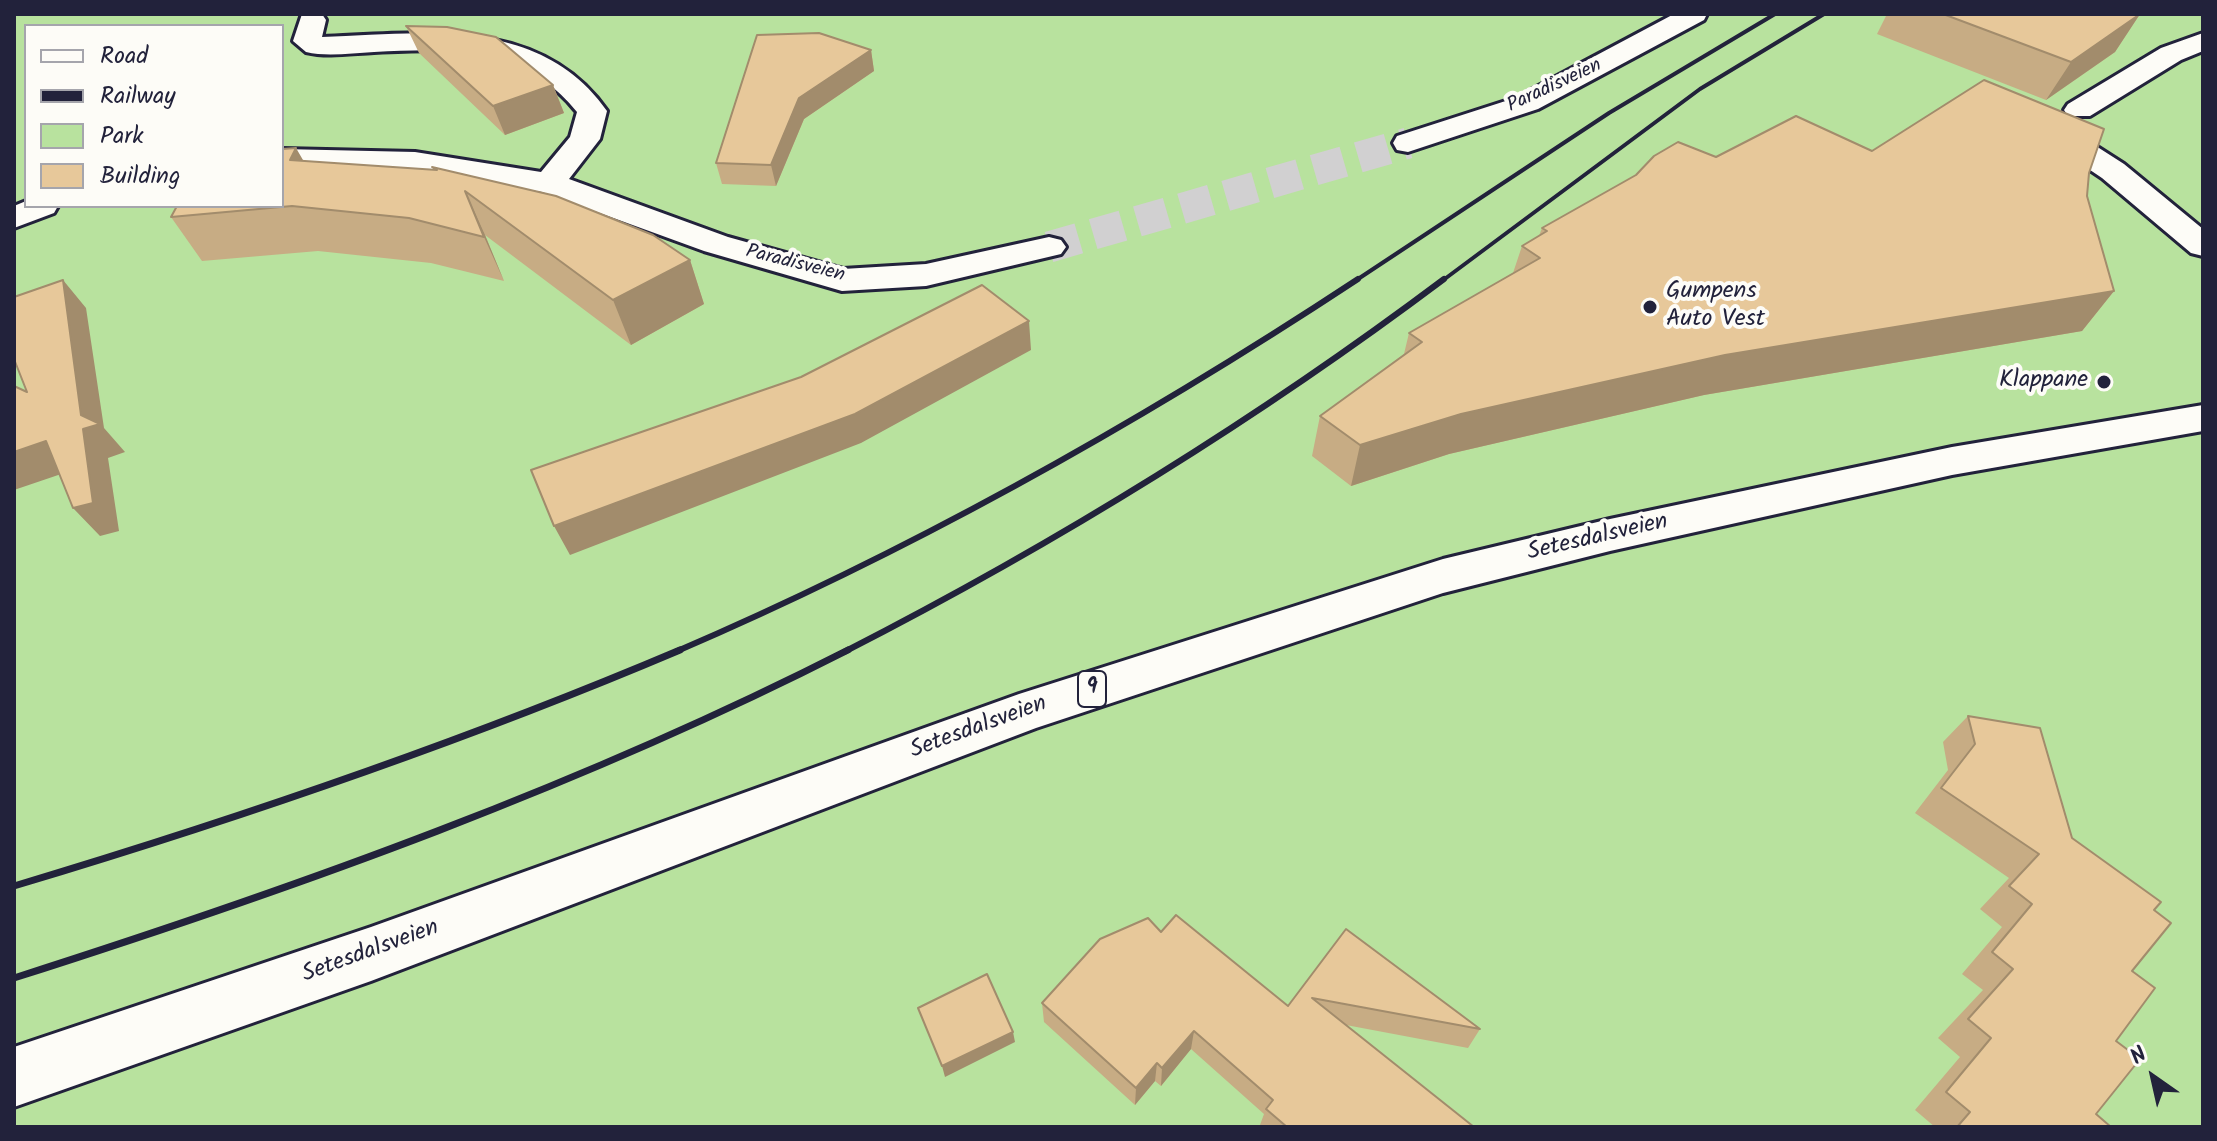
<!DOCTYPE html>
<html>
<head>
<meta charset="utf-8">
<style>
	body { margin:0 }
	#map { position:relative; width:2217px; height:1141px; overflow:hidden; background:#fdfcf7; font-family:Kalam,sans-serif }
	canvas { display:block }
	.frame { position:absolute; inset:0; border:16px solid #22223b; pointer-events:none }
	.legend { position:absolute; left:24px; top:24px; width:260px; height:184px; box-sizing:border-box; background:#fdfcf7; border:2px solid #a5a5ac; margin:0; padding:10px 14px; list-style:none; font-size:24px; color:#22223b }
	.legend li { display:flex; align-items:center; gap:16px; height:40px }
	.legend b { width:40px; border:2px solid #a5a5ac }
	.north { position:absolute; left:2113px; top:1037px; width:80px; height:80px; -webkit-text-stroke:6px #fdfcf7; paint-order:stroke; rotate:326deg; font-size:22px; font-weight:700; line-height:32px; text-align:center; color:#22223b }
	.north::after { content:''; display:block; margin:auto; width:28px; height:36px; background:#22223b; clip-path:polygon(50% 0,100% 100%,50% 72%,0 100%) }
</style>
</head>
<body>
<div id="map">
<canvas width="2217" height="1141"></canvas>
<div class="frame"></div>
<ul class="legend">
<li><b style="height:10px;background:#fdfcf7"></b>Road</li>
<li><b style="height:10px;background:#22223b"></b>Railway</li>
<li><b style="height:22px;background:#b8e29e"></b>Park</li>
<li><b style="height:22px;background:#e7c89a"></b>Building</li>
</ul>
<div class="north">N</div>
</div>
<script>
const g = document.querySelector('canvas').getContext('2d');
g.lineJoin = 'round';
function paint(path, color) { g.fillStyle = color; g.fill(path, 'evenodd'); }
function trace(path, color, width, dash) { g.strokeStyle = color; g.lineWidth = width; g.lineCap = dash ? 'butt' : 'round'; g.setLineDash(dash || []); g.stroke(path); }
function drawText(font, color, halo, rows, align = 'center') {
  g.font = font + ' Kalam,sans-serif'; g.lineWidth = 8; g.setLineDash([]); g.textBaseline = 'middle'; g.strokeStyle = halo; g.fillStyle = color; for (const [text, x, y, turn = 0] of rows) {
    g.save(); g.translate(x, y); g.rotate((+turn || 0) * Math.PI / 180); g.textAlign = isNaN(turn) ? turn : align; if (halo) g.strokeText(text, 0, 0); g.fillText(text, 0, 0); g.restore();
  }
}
paint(new Path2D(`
	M14,14H2203V1127H14ZM26,26H282V206H26Z`), '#b8e29e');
trace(new Path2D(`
	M1049,247L1408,143`), '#d1d0d1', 31, [31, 15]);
const street = new Path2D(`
	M302,14H322L326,20L322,37C423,33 541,16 607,111L600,139L569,179L728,237L843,269L926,264L1049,237L1061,240L1066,247L1061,254L926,286L842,291L704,251L542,192L415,170L282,167V149L415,152L541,172L570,137L577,112C523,45 453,48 374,52C352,53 327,57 306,52L293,41Z
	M1674,14H1707L1704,20L1538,109L1408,152L1397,150L1393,143L1397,136L1518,97Z
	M2203,33V51L2181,60L2090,116H2068L2064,110L2068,104L2161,48Z
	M2049,120L2060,123L2124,164L2203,229V256L2191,253L2102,178L2038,135L2034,129L2038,123Z
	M26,201V206H58L54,213L14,228V206Z`);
const highway = new Path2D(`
	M2203,405V431L1952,475L1610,551L1443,593L1036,728L371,981L14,1107V1047L371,927L1019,694L1443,559L1610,519L1952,447Z`);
trace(street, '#22223b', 6);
trace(highway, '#22223b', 6);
paint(street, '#fdfcf7');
paint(highway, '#fdfcf7');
trace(new Path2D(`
	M1355,281L1609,113L1775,14
	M1442,281L1700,89L1824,14`), '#22223b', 4);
trace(new Path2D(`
	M675,652C915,549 1141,422 1358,279
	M844,652C1055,544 1255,421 1444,279`), '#22223b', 6);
trace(new Path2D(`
	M14,886C241,818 463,742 680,650
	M14,978C299,887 581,786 848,650`), '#22223b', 7);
paint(new Path2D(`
	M1887,14H2140L2115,52L2046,100L1877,34Z
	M406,26L553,85L564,113L505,135L419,53Z
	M871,50L874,71L804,119L776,186L722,184L716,163Z
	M1872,151L2089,173L2087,196L2114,291L2082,331L1704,395L1449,454L1351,486L1312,456L1320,416L1404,354L1409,333L1513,273L1522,246L1539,236L1542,228L1716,157Z
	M303,161L434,170L432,167L690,260L704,304L631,345L485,235L504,281L431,263L318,251L202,261L171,217Z
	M1968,716L2072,838L2154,910L2132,971L2116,1041L2096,1114L2111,1127H1935L1915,1110L1960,1057L1938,1038L1983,990L1962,974L2002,927L1980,909L2009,878L1915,813L1948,770L1943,742Z
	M1346,929L1480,1029L1468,1048L1346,1025L1474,1127H1262L1260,1125L1264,1114L1191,1049L1161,1086L1155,1081L1135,1105L1044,1022L1042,1003L1161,932L1288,1006Z`), '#c7ac84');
paint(new Path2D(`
	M2140,14L2115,52L2046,100L2071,62Z
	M871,50L874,71L804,119L776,186L771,165L799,98Z
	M553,85L564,113L505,135L493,106Z
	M296,148L321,191L290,160Z
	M465,191L485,235L504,281L484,237Z
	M690,260L704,304L631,345L613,300Z
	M63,280L86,308L104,428L125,452L108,458L119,531L100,536L73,508L81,415Z
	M2114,291L2082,331L1704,395L1449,454L1351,486L1360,445L1461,414L1725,355Z
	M1029,321L1031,350L861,443L570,555L554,526Z
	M46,441L73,470L14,490V452Z
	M1194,1031L1191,1049L1161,1086L1162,1068Z
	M1013,1032L1015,1042L945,1077L942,1066Z
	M1157,1063L1155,1081L1135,1105L1136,1088Z`), '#a28c6c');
const building = new Path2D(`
	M1943,14H2140L2071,62Z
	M406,26L447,27L496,37L553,85L493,106Z
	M819,33L871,50L799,98L771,165L716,163L757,35Z
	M1984,80L2104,129L2089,173L2087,196L2114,291L1725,355L1461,414L1360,445L1320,416L1422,342L1409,333L1540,258L1522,246L1547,231L1542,228L1636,175L1654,156L1678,142L1716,157L1796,116L1872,151Z
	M296,148L290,160L437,170L432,167L556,196L653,235L690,260L613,300L465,191L484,237L409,218L292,206L171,217L177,206H282V149Z
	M63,280L81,415L100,424L83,429L93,503L73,508L46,441L14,452V386L27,392L14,359V297Z
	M982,285L1029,321L855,414L554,526L531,470L801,377Z
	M1968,716L2040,728L2072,838L2161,902L2154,910L2171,923L2132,971L2155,988L2116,1041L2140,1059L2096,1114L2111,1127H1957L1970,1112L1946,1092L1991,1038L1968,1019L2013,969L1992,952L2032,904L2009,886L2039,854L1941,788L1975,744Z
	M1176,915L1288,1006L1346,929L1480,1029L1312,998L1474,1127H1287L1266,1109L1273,1100L1194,1031L1162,1068L1157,1063L1136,1088L1042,1003L1100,939L1148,918L1161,932Z
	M987,974L1013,1032L942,1066L918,1008Z`);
paint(building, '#e7c89a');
trace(building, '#a28c6c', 2);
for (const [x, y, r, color] of [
	[1650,307,8,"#22223b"],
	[2104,382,8,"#22223b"]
]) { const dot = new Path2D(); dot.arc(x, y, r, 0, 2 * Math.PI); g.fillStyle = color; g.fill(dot); trace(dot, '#fdfcf7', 3); }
drawText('20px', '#22223b', '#fdfcf7', [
	["Paradisveien",1555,87,-25],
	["Paradisveien",795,265,14]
]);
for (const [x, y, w] of [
	[1092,689,28]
]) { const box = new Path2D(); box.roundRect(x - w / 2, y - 18, w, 36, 6); g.fillStyle = '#fdfcf7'; g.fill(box); trace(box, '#22223b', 2); }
drawText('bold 22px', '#22223b', null, [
	["9",1092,689]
]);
drawText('24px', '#22223b', '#fdfcf7', [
	["Gumpens",1666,293],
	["Auto Vest",1666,321],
	["Klappane",2088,382,"right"]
], 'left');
drawText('24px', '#22223b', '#fdfcf7', [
	["Setesdalsveien",1598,539,-13],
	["Setesdalsveien",979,729,-20],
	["Setesdalsveien",371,953,-20]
]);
</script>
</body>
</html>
